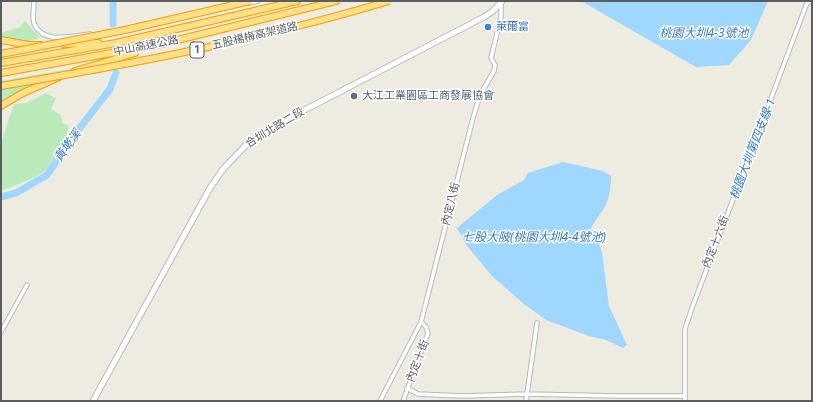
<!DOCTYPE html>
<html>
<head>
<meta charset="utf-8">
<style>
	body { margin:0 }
	#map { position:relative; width:813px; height:402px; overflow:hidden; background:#eeebe0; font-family:"Noto Sans",sans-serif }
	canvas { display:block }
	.frame { position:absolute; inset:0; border:2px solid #595e63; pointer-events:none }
</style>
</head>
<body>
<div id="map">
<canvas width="813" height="402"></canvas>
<div class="frame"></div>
</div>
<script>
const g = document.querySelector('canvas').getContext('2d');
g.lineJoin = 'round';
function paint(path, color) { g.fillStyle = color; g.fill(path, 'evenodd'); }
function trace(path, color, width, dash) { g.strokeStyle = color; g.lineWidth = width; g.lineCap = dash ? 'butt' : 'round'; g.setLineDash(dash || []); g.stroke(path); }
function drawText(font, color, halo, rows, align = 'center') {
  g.font = font + ' "Noto Sans","Noto Sans TC",sans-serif'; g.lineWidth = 3; g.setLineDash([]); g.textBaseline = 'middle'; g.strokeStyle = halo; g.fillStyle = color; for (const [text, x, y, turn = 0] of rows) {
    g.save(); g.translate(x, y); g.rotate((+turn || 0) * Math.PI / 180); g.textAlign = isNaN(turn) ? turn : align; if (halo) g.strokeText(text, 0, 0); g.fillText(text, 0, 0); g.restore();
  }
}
paint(new Path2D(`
	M25,21L40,38L25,42L1,37L2,33L20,27Z
	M71,69V70L15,94L1,103V81Z
	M46,93L56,98L51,109L61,115L62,123L69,126L66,139L48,168L36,177L1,191V143L14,104L27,103Z`), '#bae9ba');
paint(new Path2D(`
	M581,1H768L751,40L729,65L696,67Z
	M563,162L603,171L611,176C611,187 609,201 603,210C597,218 594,222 590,231L598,240L602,253L609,306L627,345L623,348L606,340L589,336L546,320L524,304L493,277L467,246L457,228L497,195L524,180L528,173Z`), '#a0d7ff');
trace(new Path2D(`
	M808,6L812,2`), '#a0d7ff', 1);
trace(new Path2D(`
	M113,1V24
	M1,197L16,193L47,175L75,134L110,89L116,73`), '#a0d7ff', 7);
const street = new Path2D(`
	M34,1C34,8 32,17 34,23C42,45 72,36 90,34
	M249,3L258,1
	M1,332L27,285
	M407,388L418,394L462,396L527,394L619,396H685
	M380,401L421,322L473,118L480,95L494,71L495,65L491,58L501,17V3
	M403,401L428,333L426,327L421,322
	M526,401L537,323
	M685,401V329L692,308L807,3L810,1`);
const secondary = new Path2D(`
	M93,401L210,188L223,169L247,144L297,114L484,17L493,11L502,1`);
const highway = new Path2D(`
	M1,40L29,45H40
	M64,44L98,43
	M1,63L116,43L297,1
	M75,71L135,53
	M1,73L161,44L336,1
	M1,106L21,94L59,77`);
trace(street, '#b6babf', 5.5);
trace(secondary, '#b6bbc1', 7);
trace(highway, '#efa000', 8);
trace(street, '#fff', 3.5);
trace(secondary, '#fff', 5);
trace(highway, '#ffdf87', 6);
const highwayBridge = new Path2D(`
	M1,54L125,30L250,1
	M1,86C132,64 263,39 389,1`);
trace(highwayBridge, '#efa000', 8, []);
trace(highwayBridge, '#ffdf87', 6);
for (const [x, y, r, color] of [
	[488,27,4,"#3f7fe0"],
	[354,96,4,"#5c6f8a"]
]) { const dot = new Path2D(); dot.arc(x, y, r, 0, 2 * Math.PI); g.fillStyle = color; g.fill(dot); trace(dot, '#fff', 1.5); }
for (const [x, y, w] of [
	[197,50,14]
]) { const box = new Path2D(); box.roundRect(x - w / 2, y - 8, w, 16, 3); g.fillStyle = '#fff'; g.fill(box); trace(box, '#595e63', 1); }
drawText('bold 10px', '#595e63', null, [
	["1",197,50]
]);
drawText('11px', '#366cbe', '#fff', [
	["萊爾富",496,27]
], 'left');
drawText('11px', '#595e63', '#fff', [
	["五股楊梅高架道路",255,36,-13],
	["中山高速公路",146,46,-11],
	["合圳北路二段",275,128,-31],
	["內定八街",451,204,-76],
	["內定十六街",716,242,-69],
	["內定十街",418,361,-69]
]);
drawText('11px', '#4e5e75', '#fff', [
	["大江工業園區工商發展協會",362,96]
], 'left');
drawText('italic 12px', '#3278bc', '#fff', [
	["桃園大圳4-3號池",704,34],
	["黃墘溪",68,146,-53],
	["桃園大圳第四支線-1",753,149,-69],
	["七股大陂(桃園大圳4-4號池)",534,238]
]);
</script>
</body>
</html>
